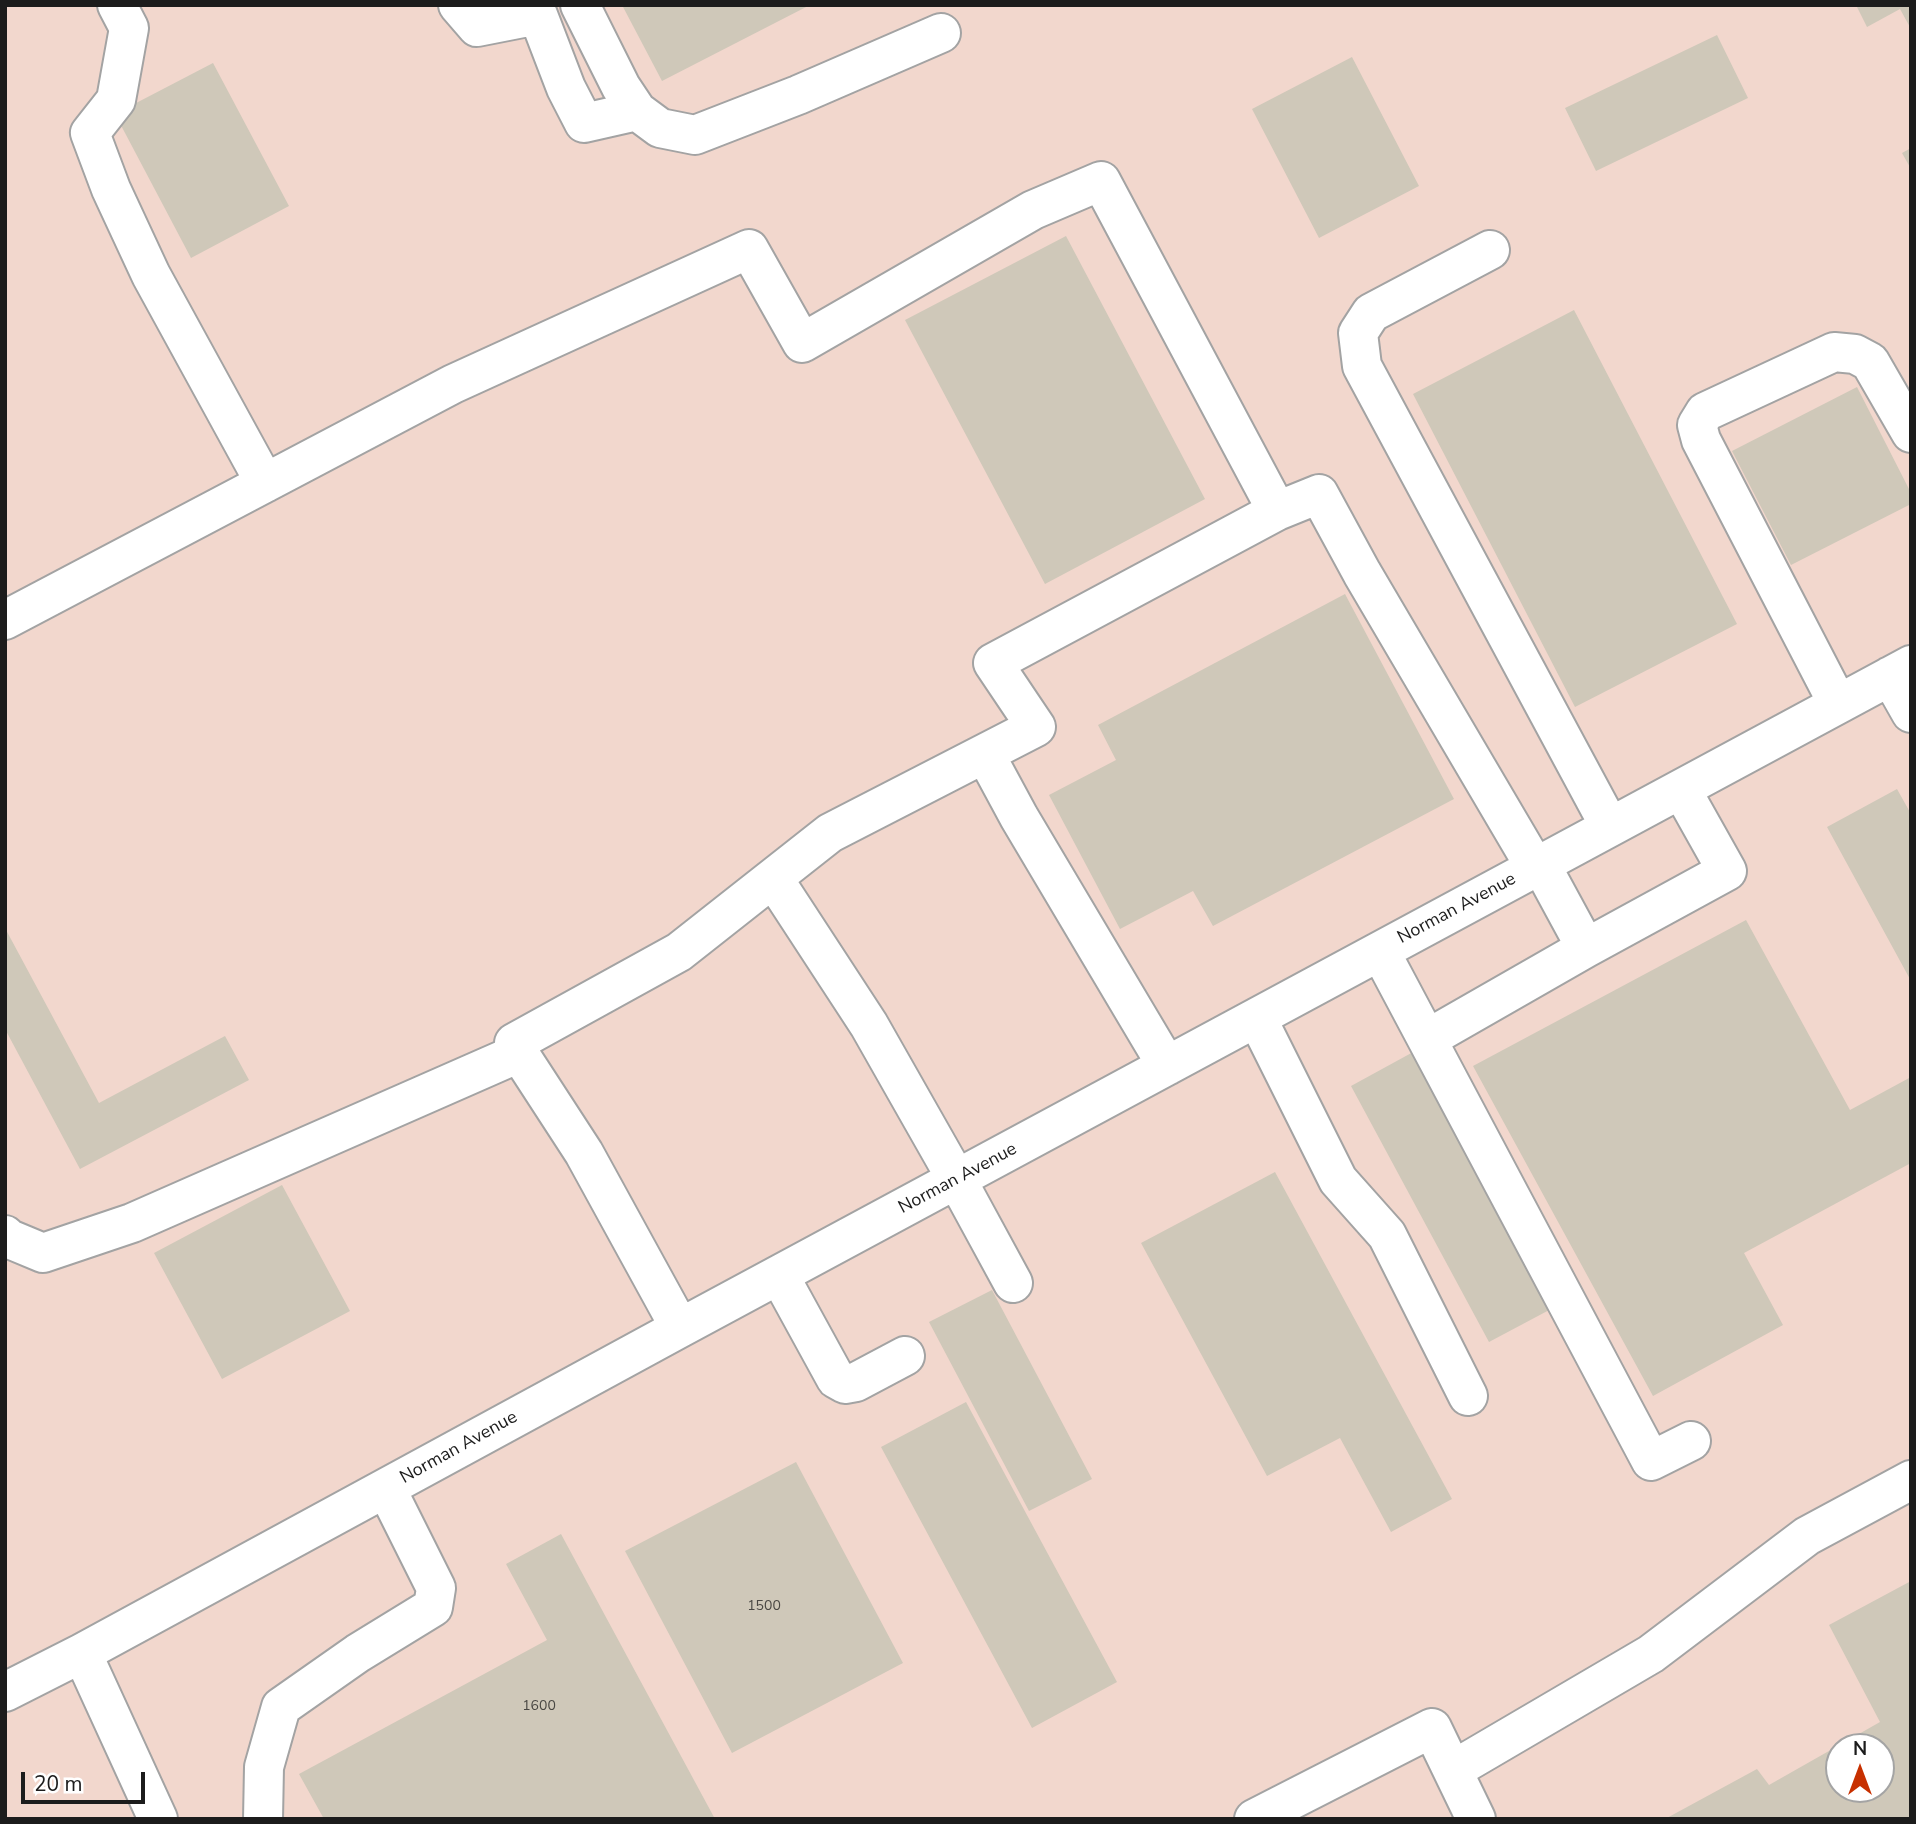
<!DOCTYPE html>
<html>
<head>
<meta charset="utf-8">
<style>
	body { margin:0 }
	#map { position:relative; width:1916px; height:1824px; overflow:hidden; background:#efede0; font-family:"Nunito Sans",sans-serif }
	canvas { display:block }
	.frame { position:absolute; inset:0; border:7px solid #1c1c1c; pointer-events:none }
	.north { position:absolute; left:1825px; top:1733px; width:70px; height:70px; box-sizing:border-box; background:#fff; border:2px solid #a4a4a4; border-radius:50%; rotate:0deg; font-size:19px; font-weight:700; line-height:28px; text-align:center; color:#1c1c1c }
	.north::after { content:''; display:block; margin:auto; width:24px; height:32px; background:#c73000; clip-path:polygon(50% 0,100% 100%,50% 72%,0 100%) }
	.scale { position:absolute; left:21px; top:1772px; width:124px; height:32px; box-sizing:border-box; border:4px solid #1c1c1c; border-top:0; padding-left:9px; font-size:21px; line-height:24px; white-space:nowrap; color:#1c1c1c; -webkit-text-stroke:5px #fff; paint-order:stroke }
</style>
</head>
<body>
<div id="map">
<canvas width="1916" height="1824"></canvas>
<div class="frame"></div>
<div class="north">N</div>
<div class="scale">20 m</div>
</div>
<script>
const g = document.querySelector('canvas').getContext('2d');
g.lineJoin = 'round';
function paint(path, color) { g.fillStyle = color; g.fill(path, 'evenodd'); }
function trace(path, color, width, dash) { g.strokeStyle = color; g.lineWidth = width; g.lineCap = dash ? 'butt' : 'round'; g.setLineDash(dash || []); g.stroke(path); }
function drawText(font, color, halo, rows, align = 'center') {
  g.font = font + ' "Nunito Sans",sans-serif'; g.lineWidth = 5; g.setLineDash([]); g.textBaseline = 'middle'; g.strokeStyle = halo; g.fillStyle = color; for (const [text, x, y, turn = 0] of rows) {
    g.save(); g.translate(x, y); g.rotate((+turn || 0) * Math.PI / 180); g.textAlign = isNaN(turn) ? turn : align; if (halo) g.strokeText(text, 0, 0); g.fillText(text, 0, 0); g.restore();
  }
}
paint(new Path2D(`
	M5,5H1911V1819H5ZM1839,1747H1881V1789H1839Z`), '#f2d7cd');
paint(new Path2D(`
	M622,5H810L662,81Z
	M1856,5H1911V29L1900,9L1867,27Z
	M1717,35L1748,98L1596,171L1565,108Z
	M1352,57L1419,186L1319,238L1252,109Z
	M213,63L289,206L191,258L115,114Z
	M1911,148V169L1902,153Z
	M1066,236L1205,499L1045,584L905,320Z
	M1574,310L1737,624L1575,707L1413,394Z
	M1857,387L1911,493V504L1791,565L1732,451Z
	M1345,594L1454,799L1213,926L1193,891L1120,929L1049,795L1116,760L1098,725Z
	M1897,789L1911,814V981L1827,827Z
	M1746,920L1850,1110L1911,1077V1163L1744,1253L1783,1325L1653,1396L1473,1066Z
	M5,928L99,1103L225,1036L249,1080L80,1169L5,1029Z
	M1415,1051L1553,1308L1489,1342L1351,1086Z
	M1275,1172L1452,1499L1391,1532L1340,1438L1267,1476L1141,1243Z
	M282,1185L350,1311L222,1379L154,1253Z
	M992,1290L1092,1479L1029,1511L929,1322Z
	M966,1402L1117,1682L1032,1728L881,1447Z
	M796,1462L903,1663L732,1753L625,1551Z
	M561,1534L715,1819H324L299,1774L547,1640L506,1564Z
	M1911,1581V1819H1665L1757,1769L1769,1785L1880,1722L1829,1625ZM1839,1747H1881V1789H1839Z`), '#cfc8b9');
const minor = new Path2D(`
	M117,5L129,28L116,100L90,133L111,189L151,275L265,483
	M458,5L477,27L538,15L566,88L584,123L637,111
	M580,5L621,87L637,111L660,128L695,135L798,95L941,33
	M1490,250L1371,313L1358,333L1362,366L1610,827
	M5,620L453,384L749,249L802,343L1033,210L1101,181L1277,511
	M1890,676L1911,713
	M1838,704L1701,440L1697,425L1705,412L1834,352L1855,354L1870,362L1911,433
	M985,754L1019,817L1167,1066
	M1541,865L1586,948
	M773,878L869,1025L957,1180L1013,1283
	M1380,951L1651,1461L1691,1441
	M1257,1018L1338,1180L1387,1235L1468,1396
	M1427,1039L1586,948L1727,871L1681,789
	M5,1235L7,1238L43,1253L132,1223L519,1053
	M779,1275L836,1379L845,1384L856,1382L905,1356
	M680,1328L584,1153L519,1053L514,1043L679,952L830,833L1036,727L993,663L1277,511L1319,494L1362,573L1535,867
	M82,1653L158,1819
	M5,1692L82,1653L680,1328L1911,665
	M1453,1770L1651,1654L1807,1536L1911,1480
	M263,1819L264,1767L281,1707L358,1653L433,1607L436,1588L386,1488
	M1254,1819L1432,1728L1476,1819`);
trace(minor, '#a3a3a3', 42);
trace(minor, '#fff', 38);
drawText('14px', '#494743', null, [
	["1500",764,1607],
	["1600",539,1707]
]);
drawText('18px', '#1c1c1c', '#fff', [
	["Norman Avenue",1457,909,-28],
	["Norman Avenue",958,1179,-28],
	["Norman Avenue",459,1448,-29]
]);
</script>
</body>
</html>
